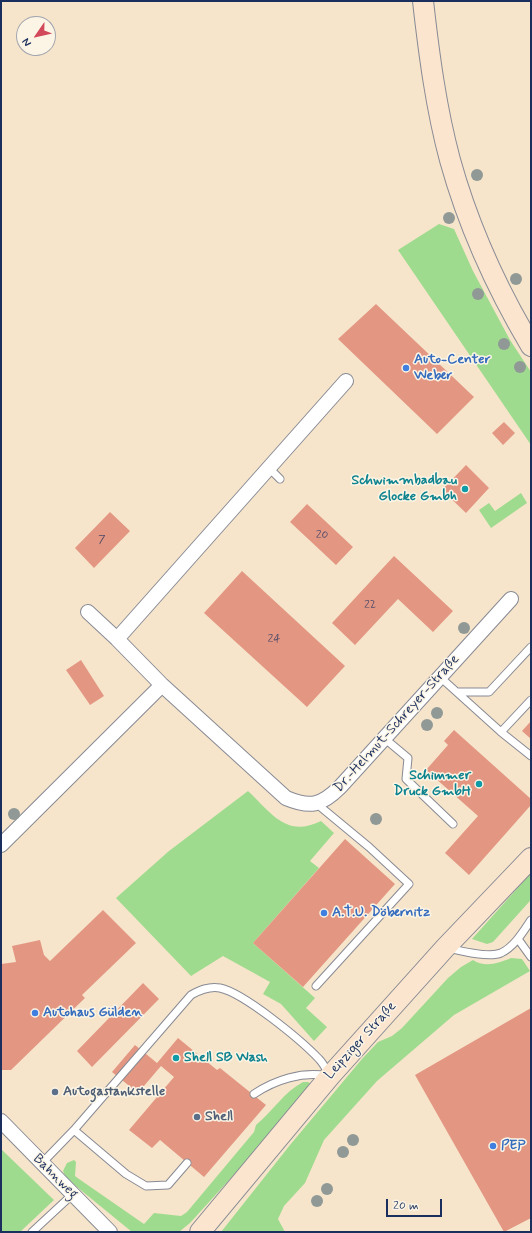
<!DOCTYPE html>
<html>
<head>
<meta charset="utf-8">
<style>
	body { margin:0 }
	#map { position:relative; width:532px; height:1233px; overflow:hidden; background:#f6e5cb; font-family:Mynerve,sans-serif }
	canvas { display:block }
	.frame { position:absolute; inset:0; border:2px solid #1b2f5e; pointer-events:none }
	.north { position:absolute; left:16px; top:16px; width:40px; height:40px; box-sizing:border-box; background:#fcf5e5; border:1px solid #a2a6af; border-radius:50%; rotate:236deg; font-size:11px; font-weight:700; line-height:16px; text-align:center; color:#1b2f5e }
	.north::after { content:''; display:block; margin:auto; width:14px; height:18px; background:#d1495b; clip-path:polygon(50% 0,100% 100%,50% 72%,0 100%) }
	.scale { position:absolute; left:386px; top:1199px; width:56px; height:18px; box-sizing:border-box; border:2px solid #1b2f5e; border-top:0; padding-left:5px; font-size:12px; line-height:14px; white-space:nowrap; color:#1b2f5e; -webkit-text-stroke:3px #fcf5e5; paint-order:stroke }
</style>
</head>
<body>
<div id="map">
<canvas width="532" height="1233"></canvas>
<div class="frame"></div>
<div class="north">N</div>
<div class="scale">20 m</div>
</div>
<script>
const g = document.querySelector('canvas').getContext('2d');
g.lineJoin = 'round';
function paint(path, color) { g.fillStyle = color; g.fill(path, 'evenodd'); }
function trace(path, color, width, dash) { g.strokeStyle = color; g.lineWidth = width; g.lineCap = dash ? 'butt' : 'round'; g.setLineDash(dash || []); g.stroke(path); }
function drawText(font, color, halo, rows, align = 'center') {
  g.font = font + ' Mynerve,sans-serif'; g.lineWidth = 3; g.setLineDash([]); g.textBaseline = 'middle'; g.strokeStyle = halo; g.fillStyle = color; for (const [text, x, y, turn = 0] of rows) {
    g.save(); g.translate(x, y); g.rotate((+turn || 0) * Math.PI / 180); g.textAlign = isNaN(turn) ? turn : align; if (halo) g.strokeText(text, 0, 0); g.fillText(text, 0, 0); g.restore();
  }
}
paint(new Path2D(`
	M439,224L454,229L473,271L510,340L531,372V445L398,250Z
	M521,493L527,503L491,528L479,510L489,503L495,511Z
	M248,791C272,814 287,838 321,821L334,833L310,861L319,868L253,943L315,998L306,1008L327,1027L314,1041L281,1004L263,994L270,982L223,956L191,976L116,898L169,851Z
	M531,873V899L529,902L493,942L487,944L472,939Z
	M511,958L522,959L530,971L454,1015L377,1081L324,1140L305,1183L284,1206L278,1219L285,1232H221L290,1145L362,1059L378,1042L392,1036L402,1028L448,978L461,967L473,960C485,968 499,963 511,958Z
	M303,1082H308L311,1084L280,1124L190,1223L179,1232H132L77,1187L65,1176L63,1171L67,1163L74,1160L76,1162L75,1176L79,1179L144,1224L154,1213L181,1216L187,1212L254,1132L256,1125C272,1112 284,1092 303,1082Z
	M1,1149L54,1200L20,1232H1Z`), '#9fdb8e');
paint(new Path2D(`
	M376,304L474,397L437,434L338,339Z
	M504,422L515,433L503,445L492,433Z
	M466,465L489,488L466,513L442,490Z
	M307,504L353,547L336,565L290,522Z
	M110,512L130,531L94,568L75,548Z
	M394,556L453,611L433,632L398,599L355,645L332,623Z
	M242,571L345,666L307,707L204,613Z
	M81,660L104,696L90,705L66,670Z
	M531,721V739L522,731Z
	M454,730L531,799V805L469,875L445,853L478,816L426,770L448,745L444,741Z
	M345,839L395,884L303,987L253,943Z
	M103,910L136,943L82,995L85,998L11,1070H1V964L16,962L12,946L40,940L44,955L50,961Z
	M143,983L159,999L92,1067L77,1051Z
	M531,1008V1218L504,1232L415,1075Z
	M178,1038L217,1070L220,1068L266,1105L204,1177L160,1140L152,1148L129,1130L174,1077L161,1066L138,1093L112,1072L135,1045L157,1063Z`), '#e39783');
const lane = new Path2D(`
	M269,468L280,479
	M440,677L501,732L531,700
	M457,692H489L531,647
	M501,732L531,756
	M384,738L408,758L406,779L453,824
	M518,939L531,957
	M448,948C461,951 489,958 501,953C514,947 523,932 531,920
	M316,986L409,884L369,847L317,804
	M254,1094C275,1080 302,1071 328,1076
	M74,1130L191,995C200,990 209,986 220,988C244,993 301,1040 319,1059C323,1063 326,1069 329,1074
	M42,1163L74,1130L126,1174L146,1186L168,1185L187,1163
	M32,1232L73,1194`);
const street = new Path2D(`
	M88,612L117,639L162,685L286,798C310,808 321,806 340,787L511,599
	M117,639L346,381
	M1,845L162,685
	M1,1121L110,1232`);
const secondary = new Path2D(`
	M423,1C429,54 436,108 450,160C468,225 496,287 531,346
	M200,1232L330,1076L445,948L531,858`);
trace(lane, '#888a94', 9);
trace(street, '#888a94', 16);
trace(secondary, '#888a94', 22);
trace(lane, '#fff', 7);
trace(street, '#fff', 14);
trace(secondary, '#fbe5cf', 20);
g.fillStyle = '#909996';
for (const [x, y] of [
	[477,175],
	[449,218],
	[516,279],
	[478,294],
	[504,344],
	[520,367],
	[464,628],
	[437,713],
	[427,725],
	[14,814],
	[376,819],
	[353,1140],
	[343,1152],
	[327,1189],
	[317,1201]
]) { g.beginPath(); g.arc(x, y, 6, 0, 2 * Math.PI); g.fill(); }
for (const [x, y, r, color] of [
	[406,368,4,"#3f7fe0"],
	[465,489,4,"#0f9aa8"],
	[479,784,4,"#0f9aa8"],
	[324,913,4,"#3f7fe0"],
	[35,1013,4,"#3f7fe0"],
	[176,1058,4,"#0f9aa8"],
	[55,1092,4,"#5c6f8a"],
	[197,1117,4,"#5c6f8a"],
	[493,1146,4,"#3f7fe0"]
]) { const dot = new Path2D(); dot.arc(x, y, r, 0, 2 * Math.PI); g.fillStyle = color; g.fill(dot); trace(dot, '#fcf5e5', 1.5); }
drawText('12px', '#4d4967', null, [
	["20",322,535],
	["7",102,540],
	["22",370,605],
	["24",274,639]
]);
drawText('bold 14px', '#366cbe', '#fcf5e5', [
	["Auto-Center",414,360],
	["Weber",414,376],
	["A.T.U. Döbernitz",332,913],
	["Autohaus Gülden",43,1013],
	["PEP",501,1146]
], 'left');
drawText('bold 14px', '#0d838f', '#fcf5e5', [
	["Schwimmbadbau",457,481],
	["Glocke Gmbh",457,497],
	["Schimmer",471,776],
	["Druck GmbH",471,792],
	["Shell SB Wash",184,1058,"left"]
], 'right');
drawText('14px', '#1b2f5e', '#fcf5e5', [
	["Dr.-Helmut-Schreyer-Straße",397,724,-48],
	["Leipziger Straße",361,1041,-48],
	["Bahnweg",55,1177,45]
]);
drawText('bold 14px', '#4e5e75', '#fcf5e5', [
	["Autogastankstelle",63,1092],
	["Shell",205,1117]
], 'left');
</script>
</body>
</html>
